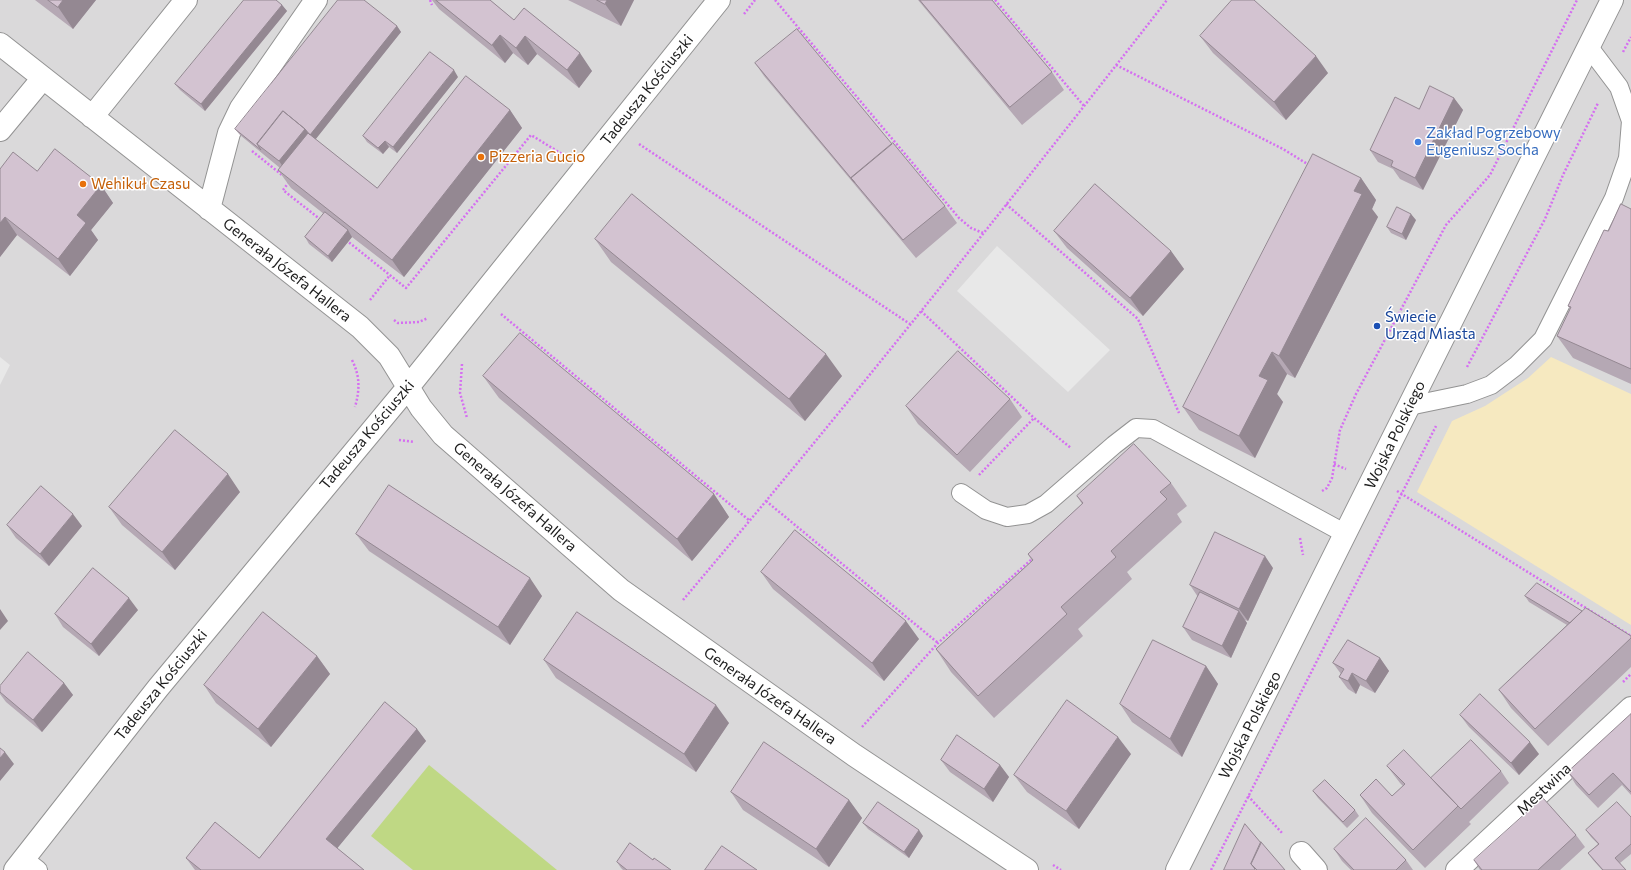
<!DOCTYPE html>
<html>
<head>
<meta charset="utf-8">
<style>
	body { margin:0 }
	canvas { display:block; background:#ede2e9 }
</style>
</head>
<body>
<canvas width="1631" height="870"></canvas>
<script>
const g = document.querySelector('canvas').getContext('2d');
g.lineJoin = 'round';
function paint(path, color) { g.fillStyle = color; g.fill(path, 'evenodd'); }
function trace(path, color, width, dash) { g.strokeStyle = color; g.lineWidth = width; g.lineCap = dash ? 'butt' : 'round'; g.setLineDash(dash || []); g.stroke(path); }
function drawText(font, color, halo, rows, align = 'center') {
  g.font = font + ' Commissioner,sans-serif'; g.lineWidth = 3; g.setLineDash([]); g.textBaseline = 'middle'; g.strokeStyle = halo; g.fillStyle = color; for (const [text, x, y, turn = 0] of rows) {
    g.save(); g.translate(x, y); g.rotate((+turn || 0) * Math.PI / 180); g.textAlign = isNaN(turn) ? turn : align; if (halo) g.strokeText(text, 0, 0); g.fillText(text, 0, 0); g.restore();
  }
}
paint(new Path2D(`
	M0,0H1631V870H0Z`), '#dad9da');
paint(new Path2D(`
	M1551,357L1631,394V625L1417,492L1452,421L1485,406L1528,378Z`), '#f6e9c0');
paint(new Path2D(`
	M429,765L557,870H413L371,836Z`), '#bfd884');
paint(new Path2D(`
	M997,246L1110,350L1068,392L957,291Z
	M0,357L10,365L0,385Z`), '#e8e8e8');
const service = new Path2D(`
	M1588,46L1619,87L1631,121
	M1409,406L1467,394L1491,385L1516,366L1543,339L1614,198L1628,158L1631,121
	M961,493L986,510L1007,517L1028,514L1046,504L1114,445L1136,428L1153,429L1346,534
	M24,859L38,870`);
const minor = new Path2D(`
	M0,44L360,327L389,356L421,408L443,435L621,590L854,755L1027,870
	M92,117L186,0
	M0,130L43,78
	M209,209L229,133L241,108L316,0
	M1301,853L1316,870
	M15,870L158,688L409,386L719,0
	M1457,870L1631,708`);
const tertiary = new Path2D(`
	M1177,870L1612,0`);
trace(service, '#939393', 20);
trace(minor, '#939393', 24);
trace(tertiary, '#939393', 24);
trace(new Path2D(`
	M430,0L432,5
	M775,0L959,218L971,228L983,233
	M995,0L1084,106
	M744,14L755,0
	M1623,52L1631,37
	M1116,65L1283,149L1309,165
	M639,144L910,324
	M252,151L282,175
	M289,182L283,190L321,220
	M1006,204L1138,319L1179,413
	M346,240L406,288L531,135L562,154
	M370,300L390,275
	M921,311L1034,418L1071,448
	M501,314L750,521
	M394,320L398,323L419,322L428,318
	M352,360C360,376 360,389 355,407
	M462,364L460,393L467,418
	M1467,367L1545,219L1563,175L1598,103
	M399,440L414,442
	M1334,464L1346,469
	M979,475L1034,418
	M1322,491L1327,488L1332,478L1340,430L1356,394L1446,225L1490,175L1577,0
	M1397,491L1631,636
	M766,501L938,643
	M1300,538L1303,555
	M683,600C849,404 1009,203 1167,0
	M1623,682L1631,674
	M862,727L938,643L1033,558
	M1248,796L1283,834
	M1053,865L1061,870
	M1211,870L1436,426`), '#d56ff1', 2.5, [2, 2]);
trace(service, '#fff', 18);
trace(minor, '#fff', 22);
trace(tertiary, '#fff', 22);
paint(new Path2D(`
	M35,0H96L73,29Z
	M432,0H490L514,20L592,71L579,88L537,54L528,65L513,53L505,63L439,9Z
	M568,0H634L621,26Z
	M918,0H992L1052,72L1064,90L1022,125Z
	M282,5L287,11L205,111L180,90L175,84Z
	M397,26L401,32L315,139L377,188L510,110L522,128L404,277L352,237L332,262L309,244L305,237L324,214L291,188L278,170L280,168L240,135L235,129Z
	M1200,36L1328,73L1286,120L1213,53Z
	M755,63L945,206L957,223L916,258L764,76Z
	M458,77L397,153L389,147L383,154L367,142L363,136Z
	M1454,98L1463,110L1423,190L1400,179L1393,169L1378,162L1370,150L1419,109Z
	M0,169L37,171L101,185L113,203L91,230L98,240L70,276L17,235L0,257Z
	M1361,178L1376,200L1372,209L1378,217L1295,378L1287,374L1277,394L1283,402L1255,458L1199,430L1183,407Z
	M1631,209V384L1573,358L1557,336L1570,309L1568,306L1608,231Z
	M1416,220L1406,240L1391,233L1387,227Z
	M1054,231L1171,251L1184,269L1143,316L1067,248Z
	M595,239L842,376L805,421L611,262Z
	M483,376L714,494L729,517L692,561L499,398Z
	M1010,399L1022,417L970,472L918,424L906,406Z
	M1171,483L1187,506L1177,514L1182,522L1127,572L1132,579L1078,629L1083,636L994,718L951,672L936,649L1032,561L1028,554L1082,504L1077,496Z
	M240,492L175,570L122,525L109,507Z
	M7,525L82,526L49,566L16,538Z
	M356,534L542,596L510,645L369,551Z
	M1273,568L1248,621L1245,620L1247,623L1231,658L1192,640L1183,627L1198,597L1190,585Z
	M761,572L919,639L884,681L773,589Z
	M1525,596L1582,611L1631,636V667L1548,746L1511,708L1499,690L1567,625L1529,602Z
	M138,610L99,656L63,627L55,614Z
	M317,656L330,674L271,747L216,703L204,685Z
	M1380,658L1389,671L1375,693L1360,685L1356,694L1348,689L1339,677L1341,674L1333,663Z
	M544,660L729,723L696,772L556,678Z
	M1206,666L1218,684L1182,757L1132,722L1120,704Z
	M64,683L73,695L42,732L6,702L0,694V686Z
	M1631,714V795L1622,785L1598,808L1576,785L1568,772Z
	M1460,715L1539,754L1519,775L1469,727Z
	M417,729L426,741L337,848L364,870H195L186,858H259Z
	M1131,754L1079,829L1027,792L1014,775Z
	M941,760L1000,765L1009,777L993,802L950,772Z
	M1387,766L1431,778L1501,771L1509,783L1469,822L1471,824L1425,868L1372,813L1360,795L1392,796L1403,786L1400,783Z
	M1313,791L1355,810L1359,816L1347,828L1318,798Z
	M731,792L849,800L862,818L829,867L743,810Z
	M1631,817V854L1620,863L1626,870H1602L1593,860L1588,853L1598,844L1591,837L1586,830Z
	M863,823L923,836L909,858L868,829Z
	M1576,835L1585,847L1560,870H1480L1474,860Z
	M1334,849L1406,860L1413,870H1351L1342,861Z
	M653,860L671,870H623L621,868L617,862Z`), '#b5a8b4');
paint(new Path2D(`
	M63,0H96L73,29L58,7Z
	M607,0H634L621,26L605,4Z
	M282,5L287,11L205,111L201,104Z
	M397,26L401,32L288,174L279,161L305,129Z
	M500,35L513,53L505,63L492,45Z
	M525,36L537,54L528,65L516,48Z
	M580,53L592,71L579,88L567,70Z
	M1316,56L1328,73L1286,120L1274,102Z
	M454,70L458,77L397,153L393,147Z
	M1454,98L1463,110L1423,190L1415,178Z
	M510,110L522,128L404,277L392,260Z
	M385,141L389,147L383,154L378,148Z
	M1361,178L1376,200L1372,209L1378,217L1295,378L1279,356L1354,191Z
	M101,185L113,203L91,230L98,240L70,276L58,259L77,215Z
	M1411,214L1416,220L1406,240L1402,234Z
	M5,217L17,235L0,257V223Z
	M348,230L352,237L332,262L328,256Z
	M1171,251L1184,269L1143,316L1130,298Z
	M1272,352L1287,374L1277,394L1283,402L1255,458L1239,436L1259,376Z
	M826,354L842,376L805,421L789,399Z
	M228,474L240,492L175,570L162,552Z
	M714,494L729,517L692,561L677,539Z
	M73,514L82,526L49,566L40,554Z
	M1265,556L1273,568L1248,621L1239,609Z
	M530,578L542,596L510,645L498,627Z
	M129,598L138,610L99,656L91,644Z
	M0,609L8,621L0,630Z
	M1239,611L1247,623L1231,658L1222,646Z
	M906,621L919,639L884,681L872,663Z
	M317,656L330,674L271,747L258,729Z
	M1380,658L1389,671L1375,693L1366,681Z
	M1206,666L1218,684L1182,757L1170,739Z
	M1352,673L1360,685L1356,694L1348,681Z
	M64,683L73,695L42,732L33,720Z
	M716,705L729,723L696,772L684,754Z
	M417,729L426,741L335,851L326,839Z
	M1118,737L1131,754L1079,829L1066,811Z
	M1530,742L1539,754L1519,775L1511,763Z
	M5,752L14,764L0,781V758Z
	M1000,765L1009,777L993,802L984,789Z
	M849,800L862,818L829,867L816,849Z
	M919,830L923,836L909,858L904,852Z`), '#948892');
const building = new Path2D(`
	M48,0H63L58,7Z
	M244,0H276L282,5L201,104L175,84Z
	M338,0H364L397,26L310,135L305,129L283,111L257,144L261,150L235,129Z
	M436,0H490L514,20L524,8L580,53L567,70L525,36L516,48L500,35L492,45Z
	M597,0H607L605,4Z
	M920,0H992L1052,72L1010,107Z
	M1232,0H1254L1316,56L1274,102L1200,36Z
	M797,29L892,144L851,178L855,183L755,63Z
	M430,52L454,70L393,147L385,141L378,148L363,136Z
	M466,76L510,110L392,260L278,170L308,133L377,188Z
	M1430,86L1454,98L1415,178L1391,166L1393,161L1370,150L1395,97L1419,109Z
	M283,111L305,129L279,161L257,144Z
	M893,143L945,206L903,240L851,178Z
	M55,149L101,185L77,215L86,223L58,259L5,217L0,223V169L13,152L37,171Z
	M1313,154L1361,178L1354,191L1362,194L1279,356L1272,352L1259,376L1268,380L1239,436L1183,407Z
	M1095,184L1171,251L1130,298L1054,231Z
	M632,194L826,354L789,399L595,239Z
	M1621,204L1631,209V369L1557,336L1571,307L1568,306L1604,230L1608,231Z
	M1397,207L1411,214L1402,234L1387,227Z
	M325,212L348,230L328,256L305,237Z
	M520,333L714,494L677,539L483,376Z
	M958,351L1010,399L957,455L906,406Z
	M175,430L228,474L162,552L109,507Z
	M1134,444L1171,483L1160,492L1167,499L1111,551L1116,557L1061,607L1067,614L978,696L936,649L1033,560L1028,554L1083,503L1077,496Z
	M389,485L530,578L498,627L356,534Z
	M41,486L73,514L40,554L7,525Z
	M795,530L906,621L872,663L761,572Z
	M1215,532L1265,556L1239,609L1190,585Z
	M93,568L129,598L91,644L55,614Z
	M1537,583L1582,611L1570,623L1525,596Z
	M1200,592L1239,611L1222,646L1183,627Z
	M1586,608L1631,636V638L1535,729L1499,690Z
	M263,612L317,656L258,729L204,685Z
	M577,612L716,705L684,754L544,660Z
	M1153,640L1206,666L1170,739L1120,704Z
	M1348,640L1380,658L1366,681L1352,673L1348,681L1339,677L1344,669L1333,663Z
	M28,652L64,683L33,720L0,692V686Z
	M1480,694L1530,742L1511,763L1460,715Z
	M1067,700L1118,737L1066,811L1014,775Z
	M385,702L417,729L326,839L364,870H201L186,858L215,822L259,858Z
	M1631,714V792L1613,773L1589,795L1568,772Z
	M957,735L1000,765L984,789L941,760Z
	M1471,740L1501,771L1461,809L1458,806L1431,778Z
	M764,742L849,800L816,849L731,792Z
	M0,748L5,752L0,758Z
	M1404,750L1458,806L1413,850L1360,795L1376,779L1392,796L1405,784L1387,766Z
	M1325,780L1355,810L1343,822L1313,791Z
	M1543,798L1576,835L1538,870H1482L1474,860Z
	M878,802L919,830L904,852L863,823Z
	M1617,802L1631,817V844L1615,858L1626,870H1603L1588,853L1599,844L1586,830Z
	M1366,818L1406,860L1396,870H1354L1334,849Z
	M1245,824L1261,843L1251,864L1255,869V870H1224Z
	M1261,842L1285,870H1257L1251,864Z
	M630,843L653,860L654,858L671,870H627L617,862Z
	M722,846L757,870H705Z`);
paint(building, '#d3c3d1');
trace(building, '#948892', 1);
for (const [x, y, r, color] of [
	[1418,142,4,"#3f7fe0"],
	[481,157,4,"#e8710a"],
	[83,184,4,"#e8710a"],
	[1377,326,4,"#1a4fb4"]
]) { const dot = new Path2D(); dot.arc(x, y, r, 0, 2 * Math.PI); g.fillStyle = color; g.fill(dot); trace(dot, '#fff', 1.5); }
drawText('15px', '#1c1c1c', '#fff', [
	["Tadeusza Kościuszki",647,90,-51],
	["Generała Józefa Hallera",287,270,38],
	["Tadeusza Kościuszki",367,435,-50],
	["Wojska Polskiego",1395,435,-64],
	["Generała Józefa Hallera",515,497,41],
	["Tadeusza Kościuszki",161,685,-51],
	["Generała Józefa Hallera",770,696,35],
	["Wojska Polskiego",1250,725,-63],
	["Mestwina",1544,789,-43]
]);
drawText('15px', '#366cbe', '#fff', [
	["Zakład Pogrzebowy",1426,133],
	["Eugeniusz Socha",1426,150]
], 'left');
drawText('15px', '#c56008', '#fff', [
	["Pizzeria Gucio",489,157],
	["Wehikuł Czasu",91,184]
], 'left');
drawText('15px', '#164399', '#fff', [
	["Świecie",1385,317],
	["Urząd Miasta",1385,334]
], 'left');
</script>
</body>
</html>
